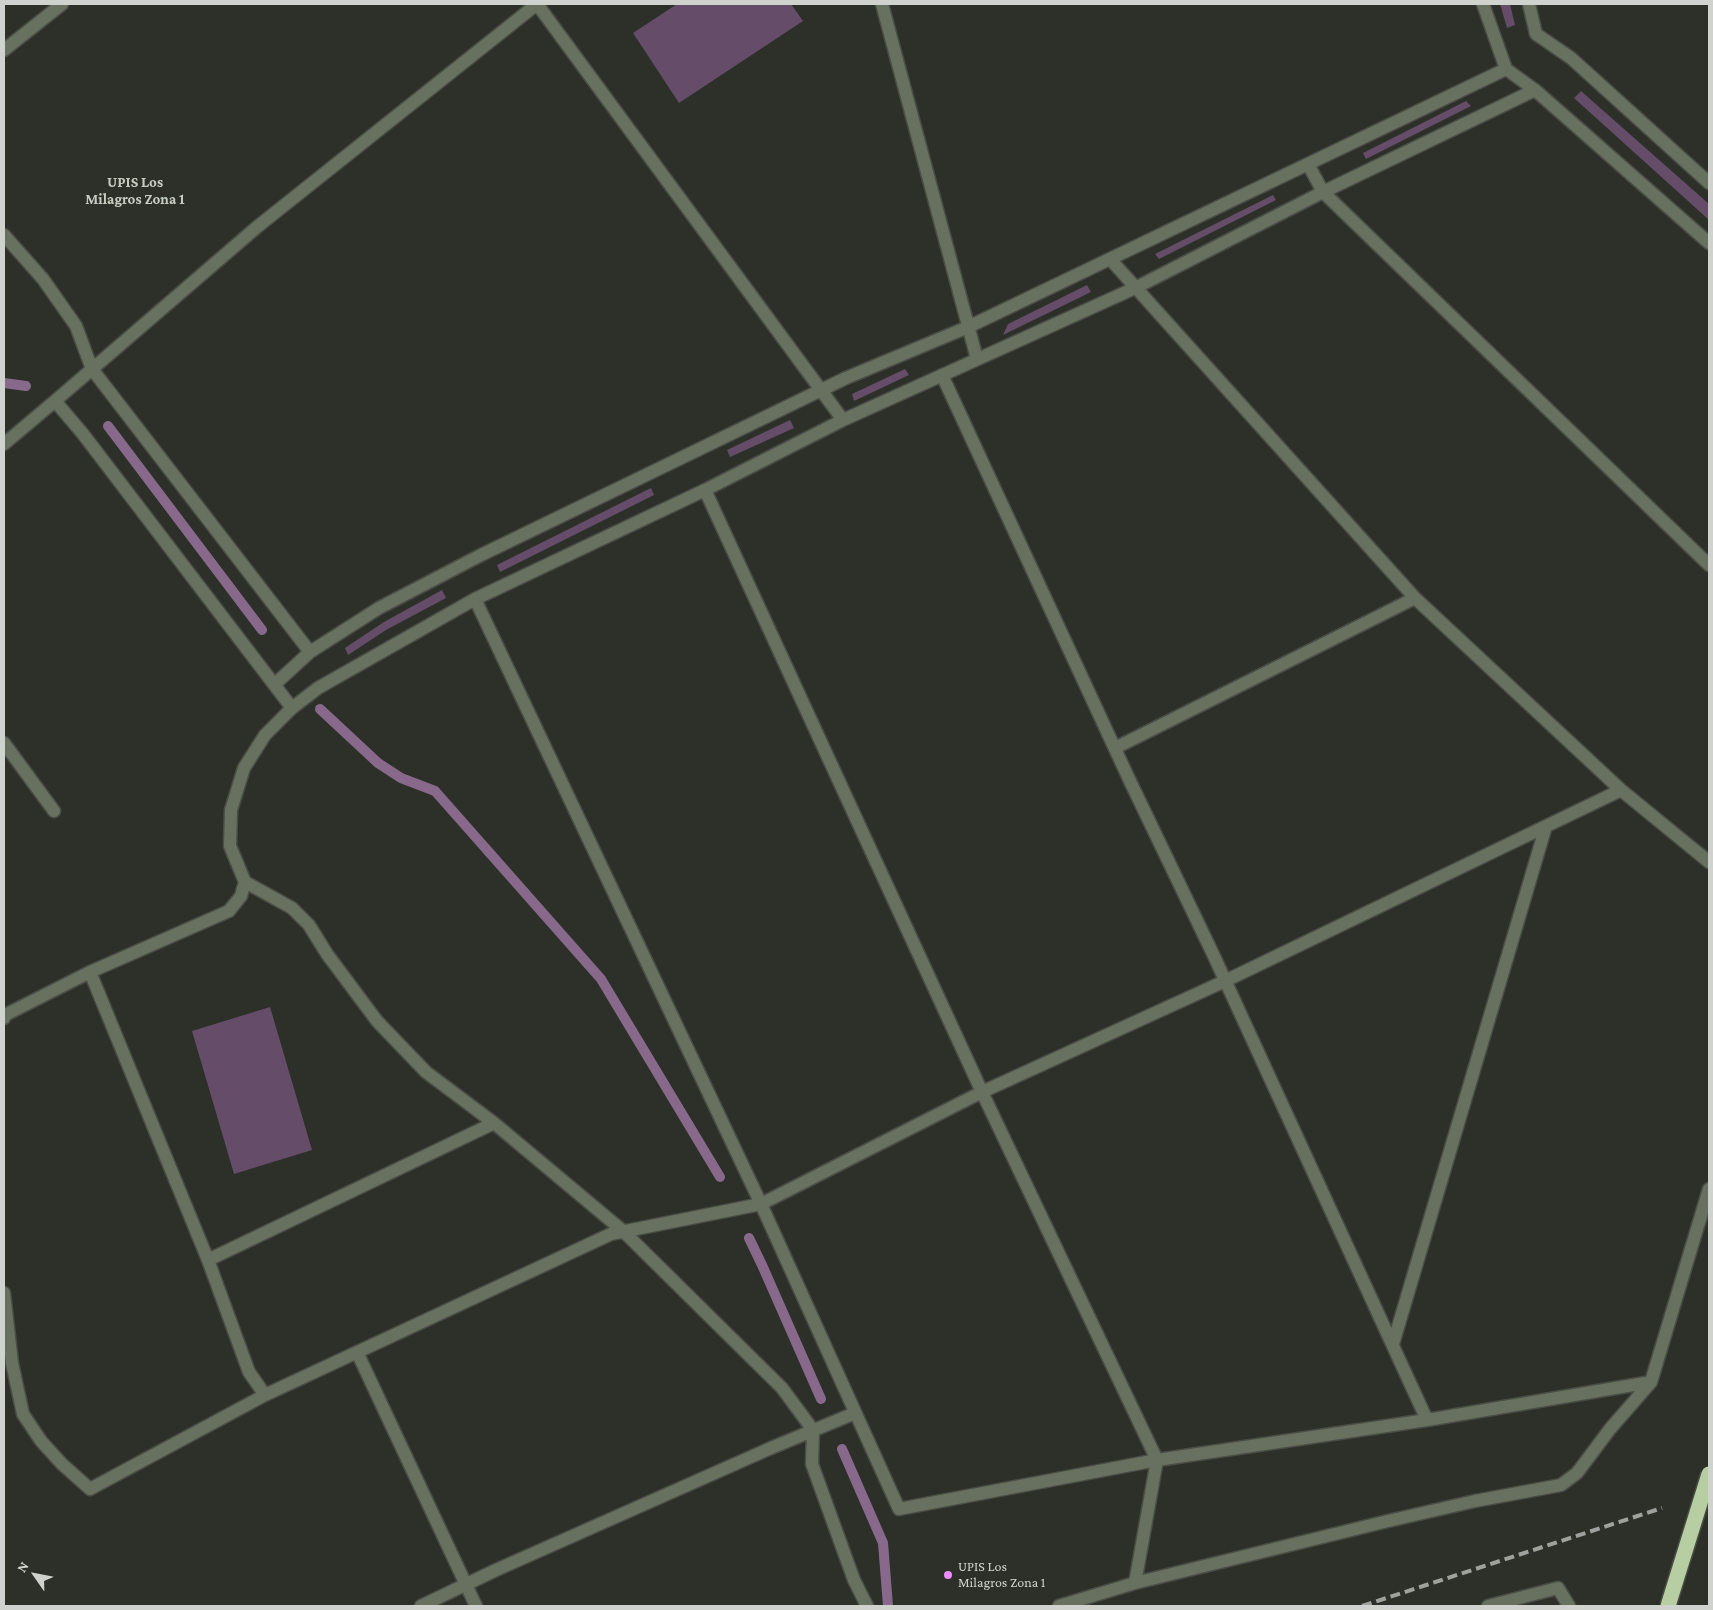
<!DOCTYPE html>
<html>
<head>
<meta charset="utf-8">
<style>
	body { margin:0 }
	#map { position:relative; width:1713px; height:1610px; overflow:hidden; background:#2c3028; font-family:"Crimson Pro",serif }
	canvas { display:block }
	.frame { position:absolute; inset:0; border:5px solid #cfd2cd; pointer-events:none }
	.north { position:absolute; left:10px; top:1550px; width:50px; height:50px; -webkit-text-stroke:4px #2c3028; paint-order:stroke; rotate:303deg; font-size:14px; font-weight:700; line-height:20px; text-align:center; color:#cfd2cd }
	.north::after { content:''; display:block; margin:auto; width:18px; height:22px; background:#cfd2cd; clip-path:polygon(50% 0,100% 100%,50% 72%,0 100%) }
</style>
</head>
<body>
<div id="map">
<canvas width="1713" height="1610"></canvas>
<div class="frame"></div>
<div class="north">N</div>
</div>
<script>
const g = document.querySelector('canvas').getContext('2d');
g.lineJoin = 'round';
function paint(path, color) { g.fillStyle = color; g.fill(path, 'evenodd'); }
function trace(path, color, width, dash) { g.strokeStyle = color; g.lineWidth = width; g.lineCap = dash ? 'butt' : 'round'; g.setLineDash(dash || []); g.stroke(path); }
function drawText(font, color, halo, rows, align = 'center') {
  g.font = font + ' "Crimson Pro",serif'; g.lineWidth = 4; g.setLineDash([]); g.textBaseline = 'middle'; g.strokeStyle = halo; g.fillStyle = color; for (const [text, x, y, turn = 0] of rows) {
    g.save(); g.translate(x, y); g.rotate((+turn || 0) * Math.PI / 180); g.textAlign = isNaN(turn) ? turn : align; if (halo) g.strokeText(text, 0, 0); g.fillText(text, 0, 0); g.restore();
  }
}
paint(new Path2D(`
	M677,4H791L803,21L679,103L633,33Z
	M1500,4H1510L1515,25L1507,28Z
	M1581,91L1709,204V220L1574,98Z
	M1466,101L1471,106L1366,159L1363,153Z
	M1273,195L1276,200L1159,259L1155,254Z
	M1087,285L1091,292L1003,335L1008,324Z
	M905,369L909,375L854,401L852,394Z
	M790,420L794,428L730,457L727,450Z
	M651,488L654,495L500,572L497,565Z
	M442,590L446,598L386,630L348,655L345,648L384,622Z
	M270,1007L312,1150L234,1174L192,1031Z`), '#654c69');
trace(new Path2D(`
	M4,383L26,386
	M108,426L262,630
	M320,709L378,763L401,778L435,791L601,979L720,1177
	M749,1238L762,1265L821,1399
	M842,1449L883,1543L888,1606`), '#88698c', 10);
const minor = new Path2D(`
	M537,4L843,420
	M882,4L977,359
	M1483,4L1506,69L1535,90L1709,243
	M1529,4L1536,34L1571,58L1709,183
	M4,50L62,4
	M1308,164L1323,192L1709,565
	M4,235L43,279L76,326L92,369L310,652
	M1110,259L1415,598L1621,790L1709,862
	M942,375L1129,779L1213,954L1427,1420
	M55,401L83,434L292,708
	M4,444L55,401L257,227L537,4
	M705,490L982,1092L1157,1460L1135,1583
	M475,599L761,1204L899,1509L1157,1460L1427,1420L1651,1382
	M275,684L310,652L379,608L481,555L846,378L968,327L1506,69
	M4,743L54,811
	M1115,748L1415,598
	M245,882L292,908L309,925L327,954L377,1021L426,1072L494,1123
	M90,972L208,1260L249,1372L265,1395
	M4,1018L5,1015L90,972L229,911L241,896L245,882L230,846L231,810L244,768L265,735L292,708L318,688L475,599L705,490L843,420L1135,288L1323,192L1535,90
	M208,1260L494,1123L623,1231L782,1388L813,1430L812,1464L854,1580L867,1606
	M4,1293L12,1363L23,1414L41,1441L62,1464L90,1489L265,1395L611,1234L761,1204L982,1092L1225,981L1621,790
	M1393,1344L1546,826
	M357,1352L476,1606
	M421,1606L496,1570L771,1448L855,1413
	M1059,1606L1135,1583L1388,1521L1475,1501L1561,1485L1577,1473L1610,1429L1651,1382L1709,1189
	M1488,1606L1558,1588L1569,1606`);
trace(minor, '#494d46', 15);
trace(minor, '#687160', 12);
trace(new Path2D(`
	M1362,1606L1662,1508`), '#9fa29c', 4, [10, 5]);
const highwayBridge = new Path2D(`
	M1668,1606L1709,1474`);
trace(highwayBridge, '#494d46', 18, []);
trace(highwayBridge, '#b7cea2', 15);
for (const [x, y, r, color] of [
	[948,1575,5,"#ec8cfb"]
]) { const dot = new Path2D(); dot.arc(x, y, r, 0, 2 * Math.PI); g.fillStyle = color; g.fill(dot); trace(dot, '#2c3028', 2); }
drawText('14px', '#cfd2cd', '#2c3028', [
	["UPIS Los",958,1567],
	["Milagros Zona 1",958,1583]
], 'left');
drawText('bold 15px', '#c6ccc1', '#2c3028', [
	["UPIS Los",135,182],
	["Milagros Zona 1",135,199]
]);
</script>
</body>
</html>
